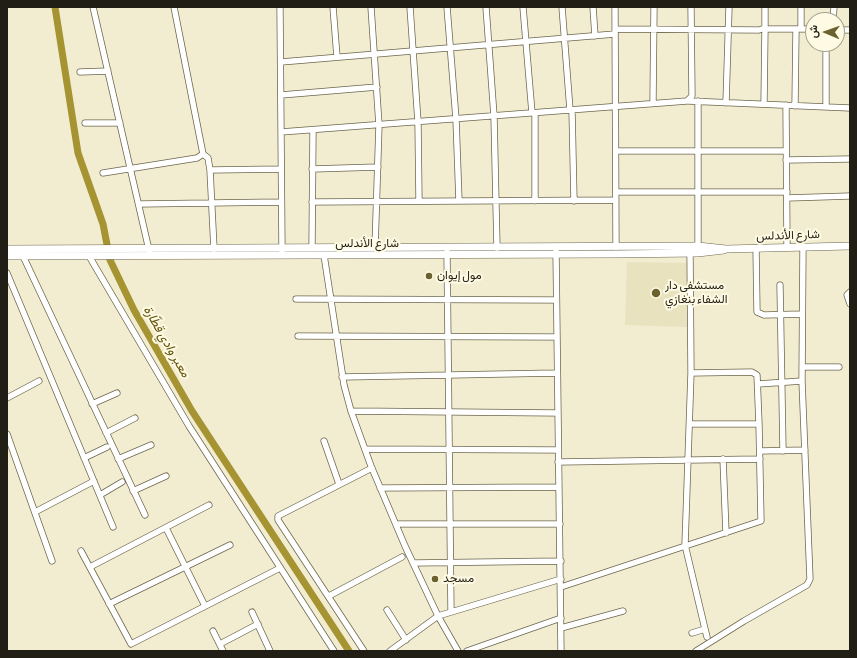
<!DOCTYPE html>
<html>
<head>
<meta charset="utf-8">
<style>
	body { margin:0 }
	#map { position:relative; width:857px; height:658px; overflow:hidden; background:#f2edd0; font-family:"Sofia Sans Condensed",Vazirmatn,sans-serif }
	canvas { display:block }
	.frame { position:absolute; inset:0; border:8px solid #211f15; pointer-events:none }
	.north { position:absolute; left:805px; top:12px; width:40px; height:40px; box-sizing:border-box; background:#fefae3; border:1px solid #a6a291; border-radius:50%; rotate:272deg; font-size:11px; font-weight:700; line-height:16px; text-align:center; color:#211f15 }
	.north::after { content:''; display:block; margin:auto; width:14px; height:18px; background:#6b612e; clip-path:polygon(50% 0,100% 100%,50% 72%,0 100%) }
</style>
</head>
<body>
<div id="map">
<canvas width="857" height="658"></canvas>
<div class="frame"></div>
<div class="north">ش</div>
</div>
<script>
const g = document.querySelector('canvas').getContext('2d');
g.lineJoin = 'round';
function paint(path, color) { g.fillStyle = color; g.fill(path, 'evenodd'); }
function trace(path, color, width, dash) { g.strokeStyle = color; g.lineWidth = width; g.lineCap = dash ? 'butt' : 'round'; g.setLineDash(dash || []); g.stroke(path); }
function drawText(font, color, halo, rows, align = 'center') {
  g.font = font + ' "Sofia Sans Condensed",Vazirmatn,sans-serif'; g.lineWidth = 4; g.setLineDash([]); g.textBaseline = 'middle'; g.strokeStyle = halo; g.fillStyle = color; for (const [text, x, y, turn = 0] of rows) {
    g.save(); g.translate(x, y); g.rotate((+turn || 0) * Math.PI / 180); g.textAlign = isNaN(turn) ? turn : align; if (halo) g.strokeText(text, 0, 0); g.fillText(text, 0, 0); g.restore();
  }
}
paint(new Path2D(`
	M627,262L689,263L687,327L625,325Z`), '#e9e2bf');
trace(new Path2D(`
	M55,7L78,153L103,224L110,260L134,310L192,411L349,651`), '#a69331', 7);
const minor = new Path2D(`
	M93,7L149,250
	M280,7L282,251
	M333,7L337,57
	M371,7L379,125L375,248
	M410,7L418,122L419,201
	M447,7L456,119L459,201
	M486,7L494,116L497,248
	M523,7L532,113
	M562,7L570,110
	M593,7L595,36
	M615,7L616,247
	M801,7V29
	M833,20L834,7
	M615,29L759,30L765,28V7
	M763,29H813
	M837,30H850
	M281,62L615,34
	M80,72L108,71
	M281,95L377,87
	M688,101L850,108
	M653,103L654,7
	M726,103L729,7
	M764,104L765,28
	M786,105L787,246
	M795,106L796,29
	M826,107V44
	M572,110L574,201
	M85,123H120
	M281,132L687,101L692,96L691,7
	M616,151H786
	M203,154L208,158L210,170L214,249
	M786,160L850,159
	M312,169L378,167
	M210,170L281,169
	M103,173L197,158L203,154L174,7
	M616,192H787
	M787,198L850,196
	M535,201V113
	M312,202L616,200
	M139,204L281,202
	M698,246V101
	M312,248L313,130
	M756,248L757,312L764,315L802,314
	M690,250L691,373L685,545L705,629L692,633
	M556,251L561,651
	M447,252L451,612
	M324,255L344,385L351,411L371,466L405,546L438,616L458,651
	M23,256L145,515
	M89,256L189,426L334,651
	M7,273L113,527
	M780,285L783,451
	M850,292L847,295L850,304
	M296,299L556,300
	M298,336L557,337
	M802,367H839
	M691,373L752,372L757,375L759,424
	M342,377L557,373
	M758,384L802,381
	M7,398L39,381
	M92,404L117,393
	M351,411L558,413
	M106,433L135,418
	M7,434L52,561
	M324,441L339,484
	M365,449L558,450
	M760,451L805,450
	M84,458L107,447
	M118,459L151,445
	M723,459L726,533
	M558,462L760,459
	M380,488L559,487
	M133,491L166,476
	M100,495L122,482
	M35,512L94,481
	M396,524H560
	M166,528L205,606
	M81,551L131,644L280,568
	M413,563L561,561
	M90,567L209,505
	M561,587L761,521L759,424H690
	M329,596L402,557
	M109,604L230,545
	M387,610L406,640
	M252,612L270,651
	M561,628L623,611
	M705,629L707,637
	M213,631L223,651
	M220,644L258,624
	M364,651L278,520V516L372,468
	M390,651L438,616L561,579
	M467,651L561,618
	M696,651L744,621L807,585L810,579L802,381L803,246`);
const major = new Path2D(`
	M7,249L698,246L726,249L850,246
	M7,256L615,254L698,253L724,250`);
trace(minor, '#6b664d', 7);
trace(major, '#6b664d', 8);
trace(minor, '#fff', 5.5);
trace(major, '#fff', 7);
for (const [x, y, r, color] of [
	[429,276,4,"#6b612e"],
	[656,293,5,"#6b612e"],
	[435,579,4,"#6b612e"]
]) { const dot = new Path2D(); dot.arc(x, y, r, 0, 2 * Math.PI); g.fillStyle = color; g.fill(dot); trace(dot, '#fefae3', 1.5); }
drawText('12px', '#211f15', '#fefae3', [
	["شارع الأندلس",788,236,-2],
	["شارع الأندلس",367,244]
]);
drawText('12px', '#211f15', '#fefae3', [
	["مول إيوان",437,276],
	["مستشفى دار",665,286],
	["الشفاء بنغازي",665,300],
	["مسجد",443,579]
], 'left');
drawText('italic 13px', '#64570f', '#fefae3', [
	["معبر وادي قطّارة",166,342,60]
]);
</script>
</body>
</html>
